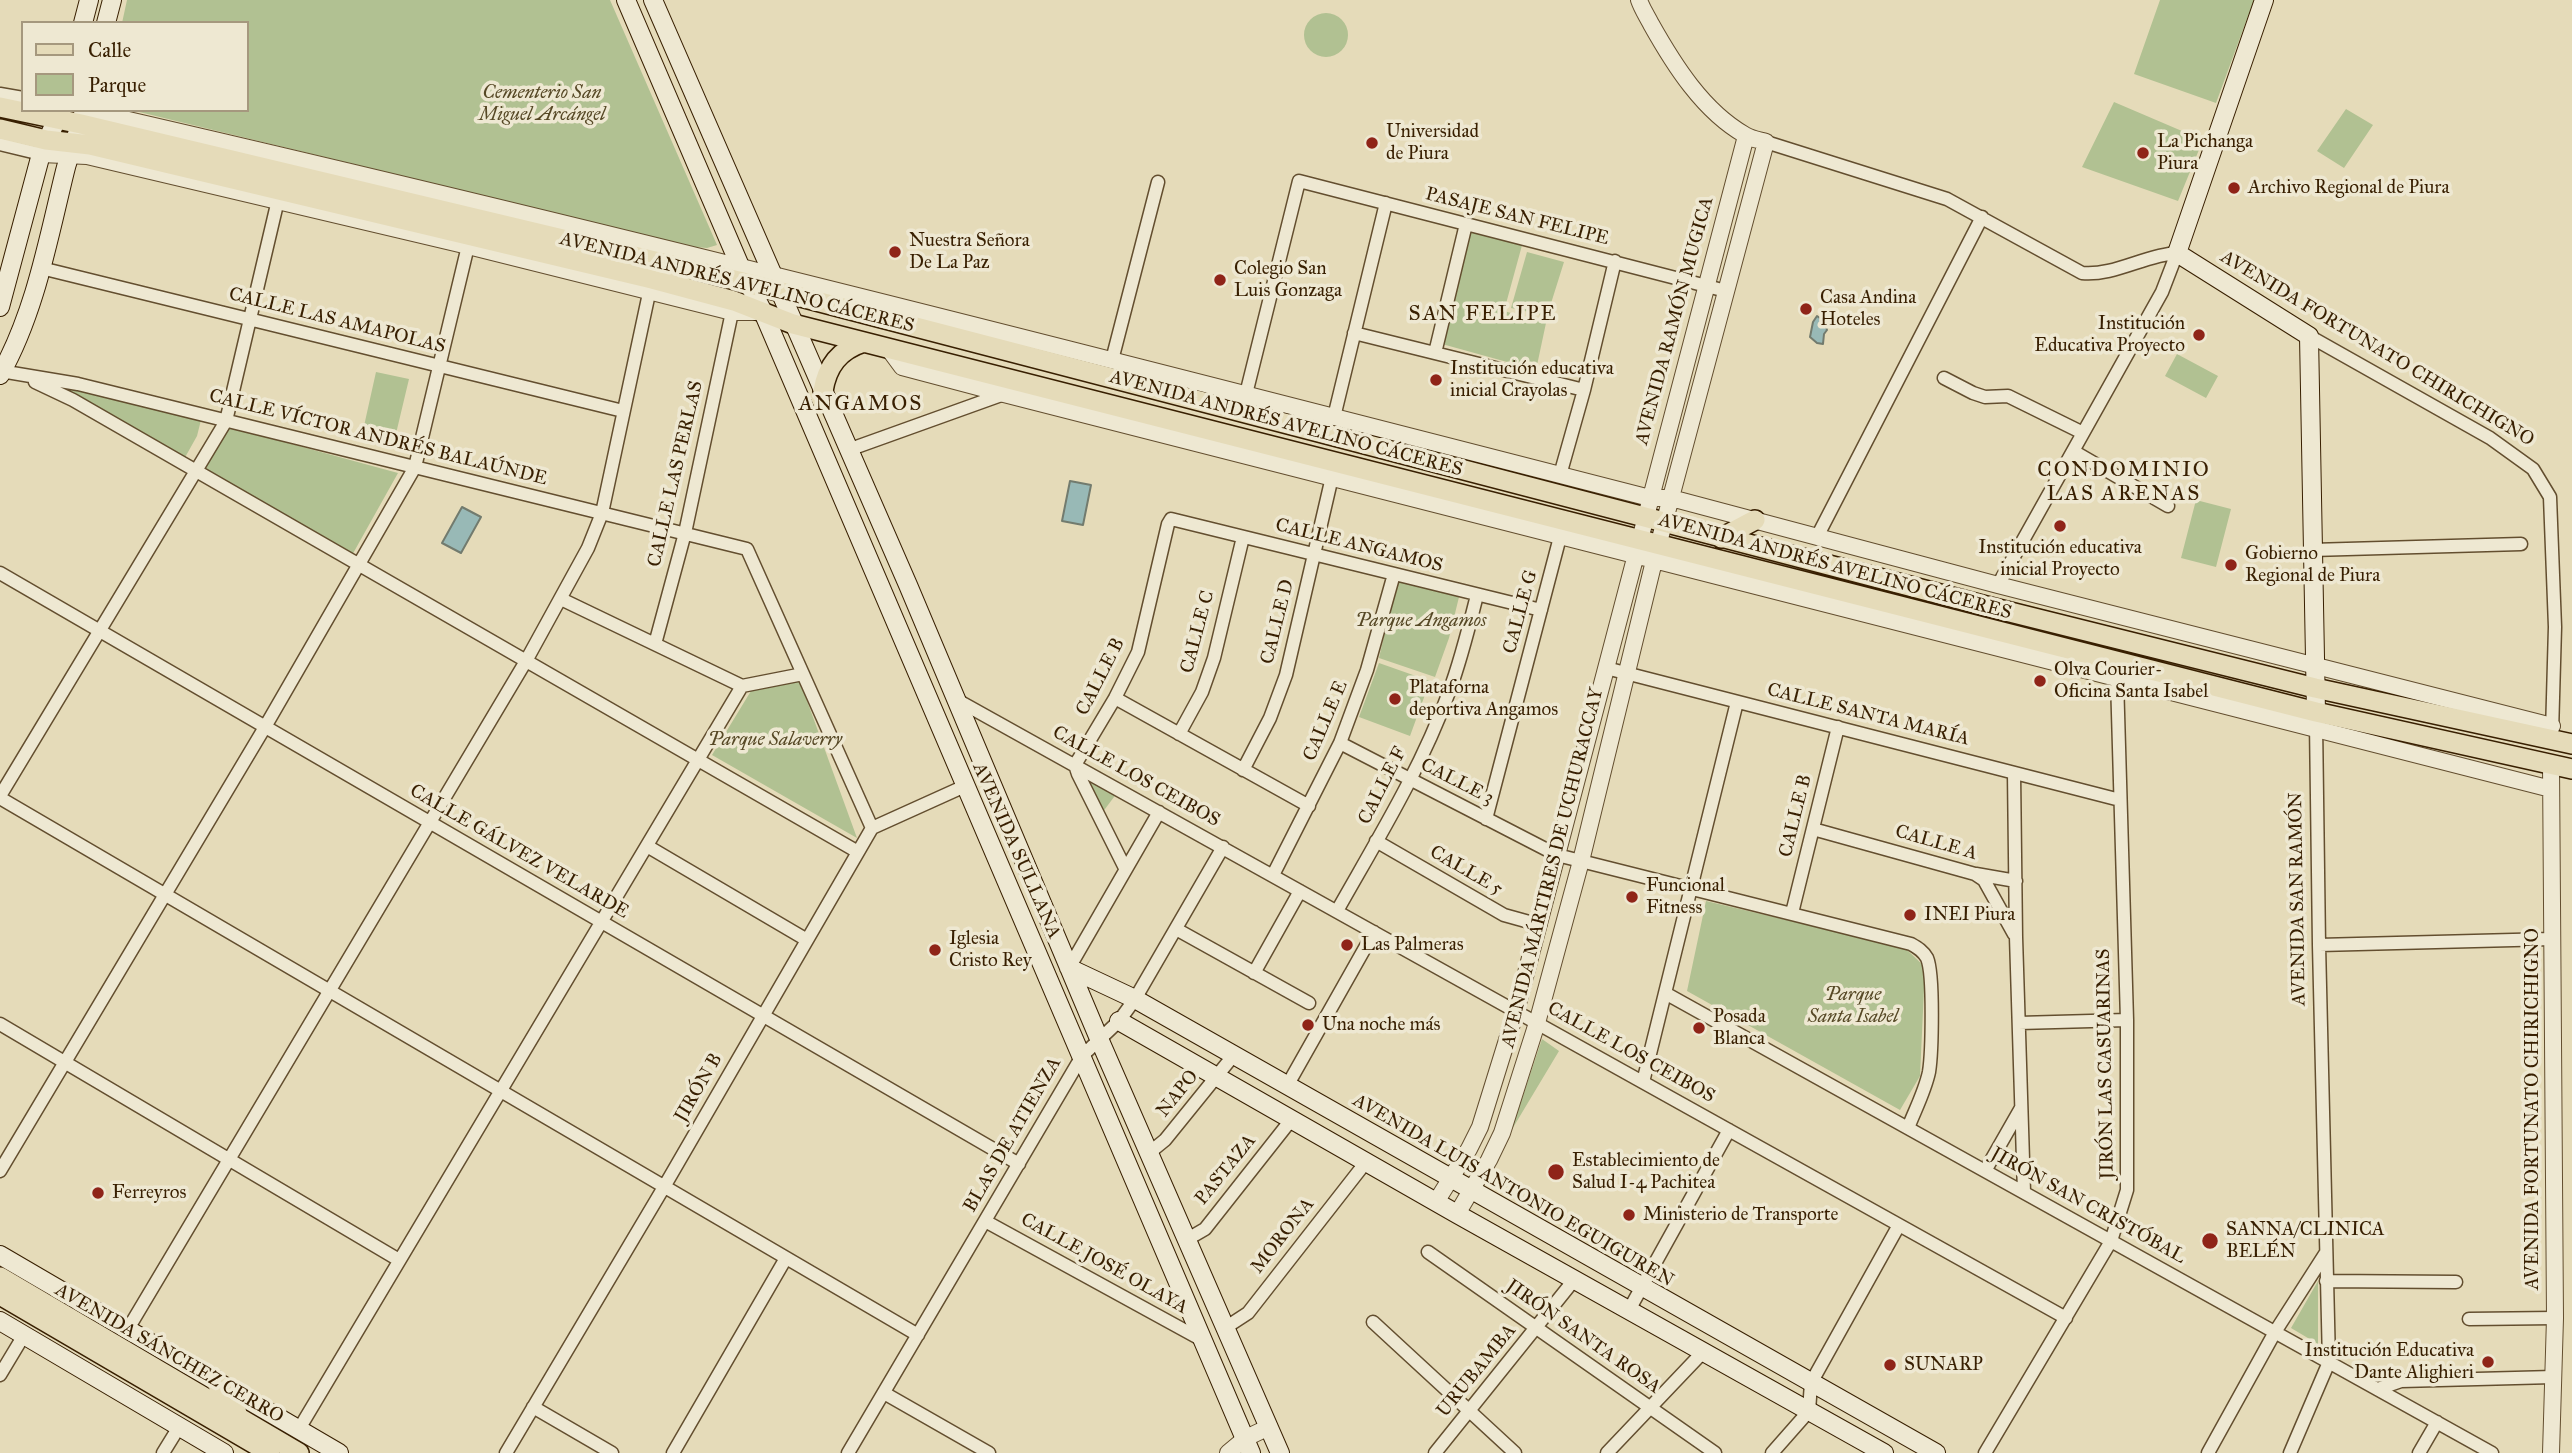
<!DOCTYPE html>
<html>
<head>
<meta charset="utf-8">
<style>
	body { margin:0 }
	#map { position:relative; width:2572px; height:1453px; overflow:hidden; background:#e5dbb9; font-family:"IM FELL Great Primer",serif }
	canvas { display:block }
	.legend { position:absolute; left:21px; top:21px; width:228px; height:91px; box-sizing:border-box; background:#eee8d2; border:2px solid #a5987e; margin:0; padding:9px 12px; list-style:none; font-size:21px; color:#381f01 }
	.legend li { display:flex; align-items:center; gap:14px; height:35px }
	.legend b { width:35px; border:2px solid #a5987e }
</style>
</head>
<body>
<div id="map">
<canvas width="2572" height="1453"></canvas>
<ul class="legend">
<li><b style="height:9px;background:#e5dbb9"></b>Calle</li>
<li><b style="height:19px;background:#b1c192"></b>Parque</li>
</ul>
</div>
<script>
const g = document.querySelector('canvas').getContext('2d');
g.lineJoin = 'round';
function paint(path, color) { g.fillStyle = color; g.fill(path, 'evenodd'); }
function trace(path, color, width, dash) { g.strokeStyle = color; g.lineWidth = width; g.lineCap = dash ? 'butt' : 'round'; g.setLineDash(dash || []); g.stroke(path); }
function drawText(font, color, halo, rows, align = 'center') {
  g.font = font + ' "IM FELL Great Primer",serif'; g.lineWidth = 7; g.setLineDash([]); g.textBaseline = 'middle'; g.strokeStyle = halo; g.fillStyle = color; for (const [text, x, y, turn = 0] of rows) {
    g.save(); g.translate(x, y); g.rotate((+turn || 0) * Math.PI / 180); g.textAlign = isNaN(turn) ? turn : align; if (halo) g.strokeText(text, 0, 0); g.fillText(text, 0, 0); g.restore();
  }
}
paint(new Path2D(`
	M127,0H610L717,245L707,248L695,247L131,110H247V23H122Z
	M2160,0H2254L2216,103L2134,74Z
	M1304 35a22 22 0 1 1 44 0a22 22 0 1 1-44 0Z
	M2114,102L2203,140L2178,201L2082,167Z
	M2346,109L2373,125L2344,168L2317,151Z
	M1471,225L1524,238L1504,311L1546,323L1536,370L1442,344Z
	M1527,252L1564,262L1547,316L1511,308Z
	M2177,354L2218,376L2206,398L2165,376Z
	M376,372L409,379L394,442L362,435Z
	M42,382L201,420L197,436L183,461Z
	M229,427L398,473L351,557L203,471Z
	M2196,500L2231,509L2216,567L2181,558Z
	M1397,580L1459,597L1449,638L1435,677L1379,658Z
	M1379,663L1430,681L1410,736L1359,717Z
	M798,676L857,838L712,755L754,686Z
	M1075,765L1120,789L1102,813Z
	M1706,901L1905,948L1925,967L1920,1076L1900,1110L1687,991Z
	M1542,1039L1559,1051L1511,1131Z
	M2318,1281V1344L2291,1328Z`), '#b1c192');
const water = new Path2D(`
	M1817,316L1824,321L1827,330L1824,334L1823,344L1817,343L1810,337L1813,322Z
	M1070,481L1091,485L1083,525L1062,521Z
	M462,507L481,517L461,553L442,543Z`);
paint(water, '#98b9b6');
trace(water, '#727b6e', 2);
const minor = new Path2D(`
	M0,94L23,98
	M1766,142L1947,199L2082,273C2114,276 2145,255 2177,253L2162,292L1998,585
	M0,144L41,154
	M41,268L623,411
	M1354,333L1584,390
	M2309,336L2490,438L2533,469L2550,497L2555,627L2552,733
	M1435,353L1466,224
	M1112,360L1158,182
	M0,371L78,384L747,549L872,828
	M1944,378L1973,393L1985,397L2008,396L2083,433
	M35,382L73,400L858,852
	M1246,394L1299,181L1726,291
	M1334,417L1386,203
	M848,450L1004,394
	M2073,451L2168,506
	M1560,475L1584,390L1615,261
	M1817,537L1982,217
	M2312,550L2521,544
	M0,573L1019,1164
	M561,599L742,686
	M655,644L685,533L732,312
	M1606,668L2120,800
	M742,686L803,674
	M1115,698L1309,806
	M957,700L2066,1318
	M1179,734L1202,692L1214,658L1243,537
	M1340,743L1557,855L1911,944C1918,948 1923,951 1927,958C1934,974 1932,1053 1929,1072C1925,1091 1915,1110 1908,1128
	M1243,770L1270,718L1286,675L1332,477
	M2014,773L2016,937L2024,1192
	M0,796L226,421L278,200
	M0,798L918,1335
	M1486,819L1560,537
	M1813,829L1975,874L1984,880L2014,934
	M1376,841L1504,915L1540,925
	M647,846L807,940
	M1125,868L1078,774L1075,765L1115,698L1138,652L1168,524L1171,519L1541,610
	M1976,874L2016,881
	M1273,875L1340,743L1367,670L1394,574
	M1337,911C1377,840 1421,769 1449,692C1461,660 1469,627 1477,595
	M1792,913L1838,727
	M1176,929L1309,1003
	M2319,945L2552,939
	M1069,968L1159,812
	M1254,973L1300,891
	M1665,993L2492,1453
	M2019,1023L2127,1020
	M0,1024L399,1260
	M1643,1082L1737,702
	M1287,1086L1374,932
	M1149,1153L1165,1140L1233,1056
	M0,1171L265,727L415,467L468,246
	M1985,1171L2021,1108
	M985,1221L1204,1341
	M1186,1240L1205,1229L1291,1120
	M1428,1252L1715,1453
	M2326,1281L2456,1282
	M1629,1310L1729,1130
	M2469,1319L2555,1318
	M1373,1322L1515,1453
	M1225,1328L1248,1313L1366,1162
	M128,1329L526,661L588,548L602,513L651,284
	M0,1375L24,1335
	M2378,1389L2401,1381L2553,1377
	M884,1393L989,1453
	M533,1407L612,1453
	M299,1429L742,686
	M163,1453L179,1427
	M506,1453L664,1187L872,828L965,786
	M673,1453L786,1258
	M848,1453L1082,1056L1119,1021L1135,999L1223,847
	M1435,1453L1574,1280
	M1607,1453L1703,1352
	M1772,1453L1809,1411L1811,1383L1899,1225
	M1985,1453L2111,1241L2127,1190V1020L2117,679
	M2208,1453L2275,1332L2325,1254
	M2290,1453L2329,1362L2319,945L2316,723
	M2419,1453L2437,1422`);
const tertiary = new Path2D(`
	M85,110C609,230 1129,364 1650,498H1671L1998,585L2552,726
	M41,154L87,156L468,246L732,312H755
	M888,348L902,367L1004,394L2551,789
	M1436,1202L1469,1149L1480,1127L1516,1011L1746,136
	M1457,1214L1489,1160L1502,1133L1537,1023L1581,861L1654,561L1766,142C1759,140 1751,139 1745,135C1703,111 1674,65 1651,24C1647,16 1642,9 1639,0
	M1228,1453L1246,1438L1269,1427
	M2551,1453L2555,1318L2551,765`);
const secondary = new Path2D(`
	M626,0L740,266L763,312L1251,1453
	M653,0L908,585L1100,1041L1280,1453
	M2264,0L2177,253L2309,336L2316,712
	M83,23L89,0
	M106,23L112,0
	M0,307L41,154L61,110
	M0,375C35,313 48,240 65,171C70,150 80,131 84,110
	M1069,968L1135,999L1936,1453
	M1119,1021L1457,1214L1884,1453
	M0,1255L339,1453
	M0,1321L224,1453`);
const primary = new Path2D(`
	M0,1277L299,1453
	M0,1295L270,1453
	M215,1380L237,1413`);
const trunk = new Path2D(`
	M0,107L81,124L747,283L1986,606L2315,688L2572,744
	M0,129L46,140L90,145L652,279L734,301L793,324L2316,712L2572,769
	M823,391C827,366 839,350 864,342
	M1721,538L1755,520`);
trace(minor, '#634e2f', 15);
trace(tertiary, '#634e2f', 18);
trace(secondary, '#381f01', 20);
trace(primary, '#381f01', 22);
trace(trunk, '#381f01', 22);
trace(minor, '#eee8d2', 12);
trace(tertiary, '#eee8d2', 16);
trace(secondary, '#eee8d2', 18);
trace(primary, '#e5dbb9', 19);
trace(trunk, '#e5dbb9', 19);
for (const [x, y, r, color] of [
	[1372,143,7,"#8f2418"],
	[2143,153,7,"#8f2418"],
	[2234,188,7,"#8f2418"],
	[895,252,7,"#8f2418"],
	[1220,280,7,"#8f2418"],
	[1806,309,7,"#8f2418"],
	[2199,335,7,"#8f2418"],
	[1436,380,7,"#8f2418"],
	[2060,526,7,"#8f2418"],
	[2231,565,7,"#8f2418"],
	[2040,681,7,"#8f2418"],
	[1395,699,7,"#8f2418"],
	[1632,897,7,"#8f2418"],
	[1910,915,7,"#8f2418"],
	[1347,945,7,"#8f2418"],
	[935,950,7,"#8f2418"],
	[1308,1025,7,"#8f2418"],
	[1699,1028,7,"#8f2418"],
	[1556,1172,9,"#8f2418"],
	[98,1193,7,"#8f2418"],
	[1629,1215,7,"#8f2418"],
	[2210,1241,9,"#8f2418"],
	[2488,1362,7,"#8f2418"],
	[1890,1365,7,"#8f2418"]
]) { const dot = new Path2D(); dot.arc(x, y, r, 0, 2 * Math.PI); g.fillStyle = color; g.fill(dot); trace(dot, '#eee8d2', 2.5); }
drawText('italic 19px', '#564825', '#eee8d2', [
	["Cementerio San",542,93],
	["Miguel Arcángel",542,115],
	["Parque Angamos",1421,621],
	["Parque Salaverry",775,740],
	["Parque",1853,995],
	["Santa Isabel",1853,1017]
]);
drawText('19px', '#381f01', '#eee8d2', [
	["Universidad",1386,132],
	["de Piura",1386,154],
	["La Pichanga",2157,142],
	["Piura",2157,164],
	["Archivo Regional de Piura",2248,188],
	["Nuestra Señora",909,241],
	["De La Paz",909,263],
	["Colegio San",1234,269],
	["Luis Gonzaga",1234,291],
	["Casa Andina",1820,298],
	["Hoteles",1820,320],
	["Institución",2185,324,"right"],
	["Educativa Proyecto",2185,346,"right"],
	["Institución educativa",1450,369],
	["inicial Crayolas",1450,391],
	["Institución educativa",2060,548,"center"],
	["inicial Proyecto",2060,570,"center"],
	["Gobierno",2245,554],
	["Regional de Piura",2245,576],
	["Olva Courier-",2054,670],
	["Oficina Santa Isabel",2054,692],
	["Plataforna",1409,688],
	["deportiva Angamos",1409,710],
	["Funcional",1646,886],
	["Fitness",1646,908],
	["INEI Piura",1924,915],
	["Iglesia",949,939],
	["Cristo Rey",949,961],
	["Las Palmeras",1361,945],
	["Posada",1713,1017],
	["Blanca",1713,1039],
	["Una noche más",1322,1025],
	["Establecimiento de",1572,1161],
	["Salud I-4 Pachitea",1572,1183],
	["Ferreyros",112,1193],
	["Ministerio de Transporte",1643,1215],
	["SANNA/CLINICA",2226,1230],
	["BELÉN",2226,1252],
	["Institución Educativa",2474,1351,"right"],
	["Dante Alighieri",2474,1373,"right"],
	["SUNARP",1904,1365]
], 'left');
drawText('19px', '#381f01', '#eee8d2', [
	["PASAJE SAN FELIPE",1517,217,14],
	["AVENIDA ANDRÉS AVELINO CÁCERES",737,283,14],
	["CALLE LAS AMAPOLAS",337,321,14],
	["AVENIDA RAMÓN MUGICA",1675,321,-75],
	["AVENIDA FORTUNATO CHIRICHIGNO",2377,349,31],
	["AVENIDA ANDRÉS AVELINO CÁCERES",1286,424,15],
	["CALLE VÍCTOR ANDRÉS BALAÚNDE",378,438,14],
	["CALLE LAS PERLAS",676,474,-77],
	["CALLE ANGAMOS",1359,546,14],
	["AVENIDA ANDRÉS AVELINO CÁCERES",1835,567,15],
	["CALLE G",1521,612,-75],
	["CALLE D",1278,622,-76],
	["CALLE C",1198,632,-75],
	["CALLE B",1101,677,-63],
	["CALLE SANTA MARÍA",1868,715,14],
	["CALLE E",1326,721,-67],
	["CALLE LOS CEIBOS",1136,777,29],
	["CALLE 3",1457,782,27],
	["CALLE F",1383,786,-63],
	["CALLE B",1796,816,-76],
	["CALLE A",1936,843,16],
	["AVENIDA SULLANA",1016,851,66],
	["CALLE GÁLVEZ VELARDE",519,852,30],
	["AVENIDA MÁRTIRES DE UCHURACCAY",1553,868,-76],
	["CALLE 5",1466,871,30],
	["AVENIDA SAN RAMÓN",2298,899,-91],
	["CALLE LOS CEIBOS",1631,1053,29],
	["JIRÓN LAS CASUARINAS",2106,1064,-91],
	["JIRÓN B",699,1088,-60],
	["NAPO",1178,1094,-51],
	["AVENIDA FORTUNATO CHIRICHIGNO",2533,1109,-90],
	["BLAS DE ATIENZA",1013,1135,-60],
	["PASTAZA",1226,1170,-51],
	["AVENIDA LUIS ANTONIO EGUIGUREN",1513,1191,30],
	["JIRÓN SAN CRISTÓBAL",2088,1206,29],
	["MORONA",1283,1236,-52],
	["CALLE JOSÉ OLAYA",1104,1264,29],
	["JIRÓN SANTA ROSA",1583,1337,35],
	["AVENIDA SÁNCHEZ CERRO",169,1354,30],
	["URUBAMBA",1477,1371,-51]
]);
g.letterSpacing = '2px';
drawText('21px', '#381f01', '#eee8d2', [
	["SAN FELIPE",1483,315],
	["ANGAMOS",861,405],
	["CONDOMINIO",2124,471],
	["LAS ARENAS",2124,495]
]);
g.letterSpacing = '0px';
</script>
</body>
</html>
